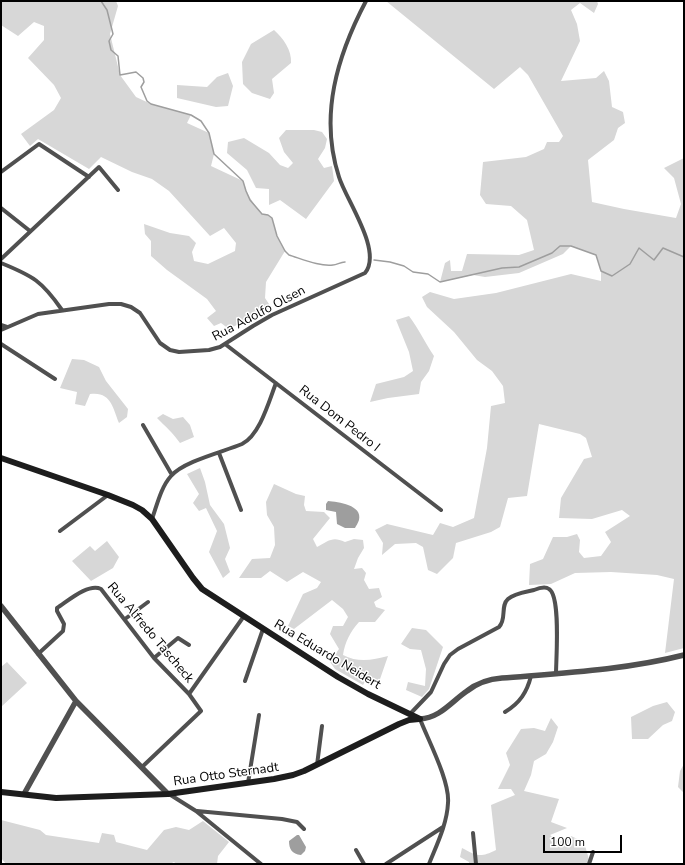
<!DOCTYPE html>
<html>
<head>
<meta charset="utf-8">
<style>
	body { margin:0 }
	#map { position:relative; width:685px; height:865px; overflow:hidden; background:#fff; font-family:"Nunito Sans",sans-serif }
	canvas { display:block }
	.frame { position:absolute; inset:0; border:2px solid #000; pointer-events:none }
	.scale { position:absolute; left:543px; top:835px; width:79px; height:18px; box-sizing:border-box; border:2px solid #000; border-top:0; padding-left:5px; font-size:12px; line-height:14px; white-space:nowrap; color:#000; -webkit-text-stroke:3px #fff; paint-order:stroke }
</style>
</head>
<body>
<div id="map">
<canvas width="685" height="865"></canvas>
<div class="frame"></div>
<div class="scale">100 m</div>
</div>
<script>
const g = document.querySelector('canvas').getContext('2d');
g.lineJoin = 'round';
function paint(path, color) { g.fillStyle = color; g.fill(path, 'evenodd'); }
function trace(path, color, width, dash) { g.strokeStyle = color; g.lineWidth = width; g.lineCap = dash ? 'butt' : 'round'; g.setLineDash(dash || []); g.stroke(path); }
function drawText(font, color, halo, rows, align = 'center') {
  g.font = font + ' "Nunito Sans",sans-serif'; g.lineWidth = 3; g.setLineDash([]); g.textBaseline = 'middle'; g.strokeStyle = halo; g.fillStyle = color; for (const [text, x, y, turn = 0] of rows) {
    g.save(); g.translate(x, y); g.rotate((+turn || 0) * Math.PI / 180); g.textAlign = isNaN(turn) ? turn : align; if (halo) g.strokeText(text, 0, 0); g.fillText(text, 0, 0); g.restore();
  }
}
paint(new Path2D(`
	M1,1H116L118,6L110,34L120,75L136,97L151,104L191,115L187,123L209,133L214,154L211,166L243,181C247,195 253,203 262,214L268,215L272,218L277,236L285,251L266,282L265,298L271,307L229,329L221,323L214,326L207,318L216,311L207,299L167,270L151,256V241L145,234L144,224L170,233L189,236L196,243L192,252L194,261L208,264L235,251L236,243L224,228L210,236L169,191L152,179L132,172L101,157L89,169L38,139L30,146L21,134L54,110L61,98L54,85L28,58L44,40V26L34,22L18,36L1,25Z
	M386,1H597L598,4L594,13L580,3L571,10L577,24L580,41L561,81L596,78L604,71L609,81L612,107L623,112L625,123L618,128L614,140L588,160L592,202L624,209L676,218L681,204L674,178L664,168L684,158V648L665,653L674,579L657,575L611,572L575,573L551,584L529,585L530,564L543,559L553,537H567L577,534L580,540L579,552L584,558L601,556L611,542L605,532L630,516L622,510L592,519L559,518L561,498L584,459L592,457L586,438L580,434L539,424L527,496L508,498L500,527L491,532L456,543L453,558L437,574L428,570L423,547L416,543L395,544L382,555L383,543L375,530L387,524L433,535L440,523L453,527L474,518L487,448L491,406L505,403L503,386L492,371L477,360L454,332L427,307L422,297L430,292L454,299L496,293L571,274L601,281V271L596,255L571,246L563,254L519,273L485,277L473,275L440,282L445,263L450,260L451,271H462L467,254L519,255L534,250L527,220L511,206L486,204L480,195L483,162L526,157L544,149L547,142H559L563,136L528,75L520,67L494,89Z
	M274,30C283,38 292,50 291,63L272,79L274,93L270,99L252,93L243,84L242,62L251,44Z
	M228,73L233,86L228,106L216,107L177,98V85L207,87L217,77Z
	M286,130H314L322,132L327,139L325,148L318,159L324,168L332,166L334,181L306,219L280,200L269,205V189L256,188L247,170L227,153L228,142L244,138L269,153L280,165L288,168L293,163L284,152L279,138Z
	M409,316C419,329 425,343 434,356L429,371L421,382L419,394L388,398L370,402L376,384L404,377L413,371L409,352L396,320Z
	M72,359L84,360L99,367L106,381L128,409L127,417L119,423C113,408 111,391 90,394L85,406L75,404L77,392L60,388Z
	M163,414L173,419L183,417L190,425L194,437L180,443C173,433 165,426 157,418Z
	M200,468L205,482L210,505L224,524L230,548L225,559L230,572L223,578L209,552L217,531L206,508L199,511L193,503L199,494L187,474Z
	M274,484L296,494L305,496L304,505L306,511L324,512L330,518L313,539L317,547C329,541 332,536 345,542L354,539L363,540L364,548L358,558L354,569L362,568L366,573L364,580L369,589L379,588L382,597L374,602L376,607L385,610L375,622H359C350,632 345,642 343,655C358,663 373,660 388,656L379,682L366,680L363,685L335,669L330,662L339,649L330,634L333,626H343L348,617L343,609L332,600L294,629L288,626L303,594L317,588L321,582L303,572L287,582L270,571L261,578H239L252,559L270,558L275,545L274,527L267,515L266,502Z
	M107,541L119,557L113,568L91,581L72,561L90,546L95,551Z
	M412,628L426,630L443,647L429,689L422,697L406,690L408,682L425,686L426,669L421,650L410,649L401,644Z
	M7,662L27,683L1,707V667Z
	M667,702L675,712L672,721L663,725L648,739H632L631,717L653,706Z
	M551,718L558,727L553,742L546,754L534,761L531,775L524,791L559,799L551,822L567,828L550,835L559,842L571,836L584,842L590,863L592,864H469V862L460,857L462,848C477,856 480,858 496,850L491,805L515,795L511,789H498L510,765L506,753L521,729L534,728L545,731Z
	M684,764V793L678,787L680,771Z
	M1,820L40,830L46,835L99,843L102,833L114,835L116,842L147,850L164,830L176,827L189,830L203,821L229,842L218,856L217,864H176L174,862L170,864H6L1,858Z`), '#d7d7d7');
paint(new Path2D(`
	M328,501C338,502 363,505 359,520C358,523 356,526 355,528H345L337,524L336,512L326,510V504Z
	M297,835H299L306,847L305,851L301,855C292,854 289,849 289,841Z`), '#9e9e9e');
trace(new Path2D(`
	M101,1L107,10L113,34L109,41L111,50L118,56L120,75L136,72L143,78L144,82L141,87L147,101L151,104L191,115L201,121L209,133L214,154L243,181L246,191L250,200L262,214L268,215L272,218L277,236L285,251L289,255C302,259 321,267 333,265C337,265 340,262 345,262
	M374,260L390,262L404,266L413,272L428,274L440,282L502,268L519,267L552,253L560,246H571L596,255L601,271L612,276L630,264L639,248L654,260L663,248L684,257`), '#9e9e9e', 1.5);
trace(new Path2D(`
	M1,172L39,144L89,177
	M1,208L30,231
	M1,259L99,167L118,190
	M1,263C33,276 42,281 62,310
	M1,325L7,327
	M1,330L38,314L109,304H121L131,307L140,313L160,343L170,350L179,352L209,350L220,347L253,326L272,315L365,273C383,251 346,200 339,177C319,116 337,56 366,1
	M1,344L55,379
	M225,344L441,510
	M143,425L172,475
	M219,453L241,510
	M152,519C157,505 161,487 171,476C184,461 223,452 242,444C260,435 269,401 276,383
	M60,531L108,495
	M125,619L148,602
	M38,654L63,631L64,624L57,611V608C68,601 88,583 101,589L154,658L189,694L201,711L142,767
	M154,658L178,638L189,645
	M245,681L263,629
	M189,694L244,616
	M505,712C520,703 527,692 531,676
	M410,714L431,692L444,664L450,655L458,649L499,627C507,619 500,606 508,599C515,593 526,592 534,590C539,588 545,586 549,589C561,596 556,659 556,674
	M420,719C428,740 450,781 448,803C447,824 437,844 429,864
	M317,765L322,726
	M248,783L259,715
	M169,794L196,811L261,864
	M197,811L282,819L297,822L304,829
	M473,833L476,864
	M356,850L364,864
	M386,864L443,827
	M589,864L593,852`), '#505050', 4);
trace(new Path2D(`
	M1,606L76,701L168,794
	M420,719C440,718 452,701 467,691C477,683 489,679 502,678C563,673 625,670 684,655
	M24,794L76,701`), '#505050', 5.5);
trace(new Path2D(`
	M1,458L108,495L133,505L142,510L152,519L193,578L202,589L338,677L368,694L420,719
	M1,792L56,798L168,794L274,779L293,775L304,771L399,724L409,720L419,719`), '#1d1d1d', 6);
drawText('13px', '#000', '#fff', [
	["Rua Adolfo Olsen",259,314,-28],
	["Rua Dom Pedro I",339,419,38],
	["Rua Alfredo Tascheck",150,633,50],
	["Rua Eduardo Neidert",327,655,31],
	["Rua Otto Sternadt",226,775,-8]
]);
</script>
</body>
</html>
